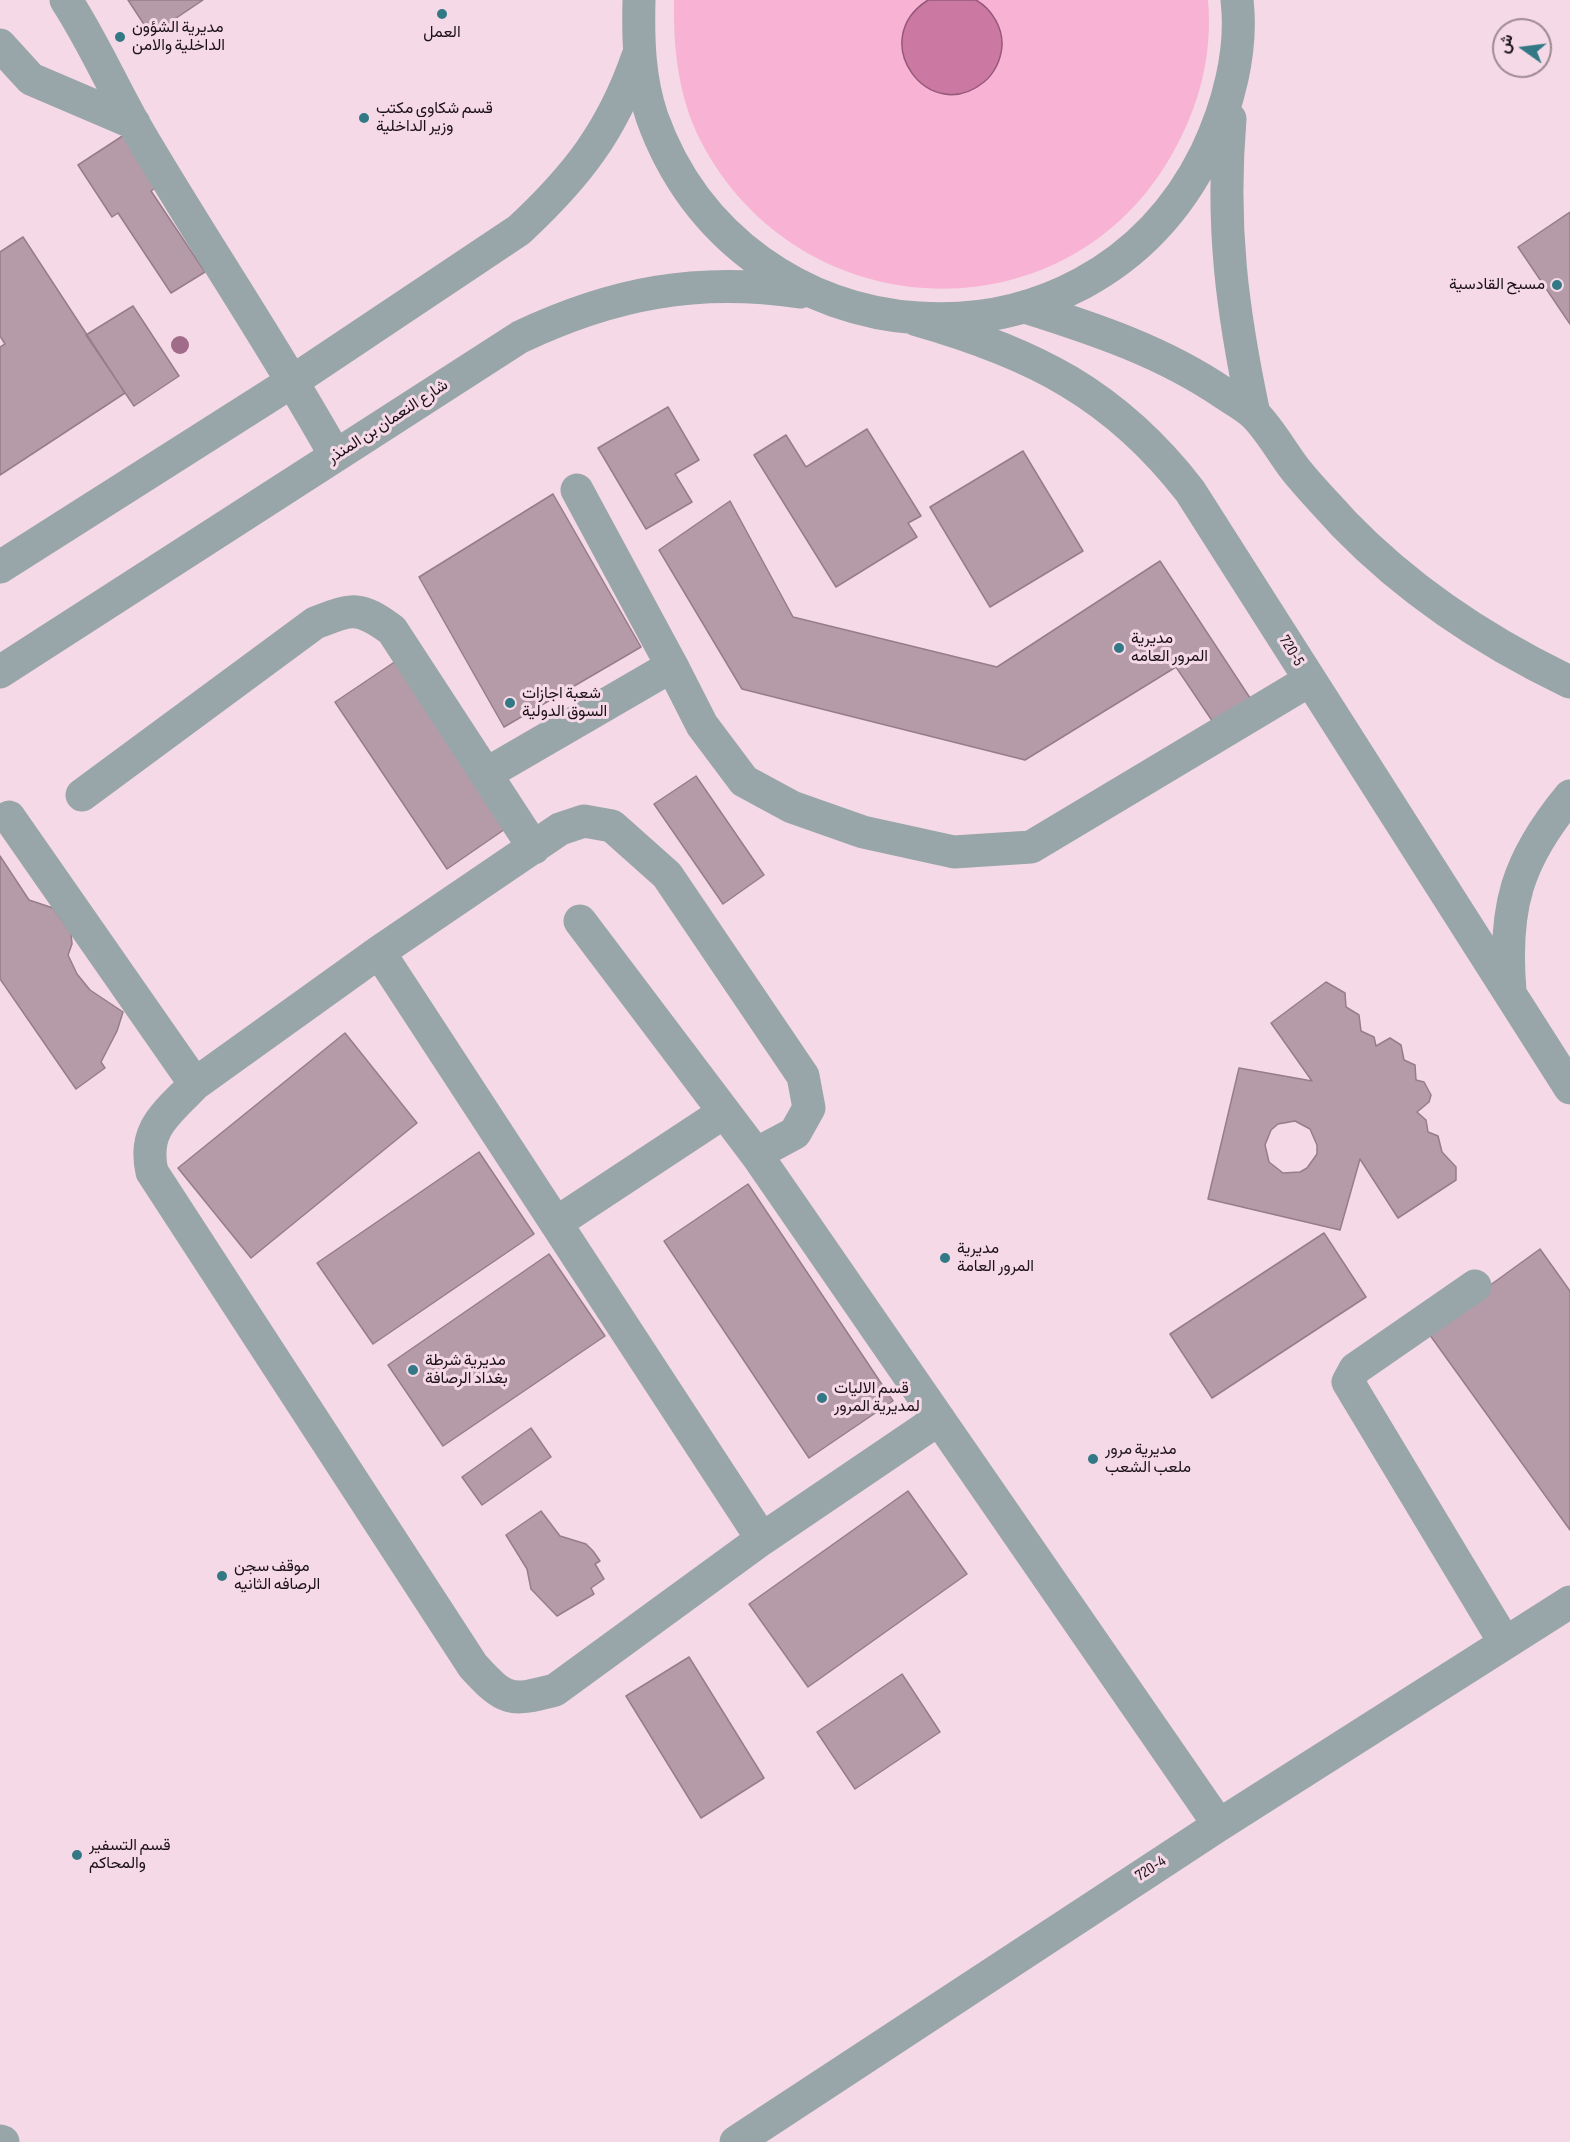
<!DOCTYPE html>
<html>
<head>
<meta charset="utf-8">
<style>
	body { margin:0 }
	#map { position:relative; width:1570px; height:2142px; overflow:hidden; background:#f5d9e6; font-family:"Sofia Sans Condensed",Vazirmatn,sans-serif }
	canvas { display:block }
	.north { position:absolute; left:1492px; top:18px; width:60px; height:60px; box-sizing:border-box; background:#f5d9e6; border:2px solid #9e8993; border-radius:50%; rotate:284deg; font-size:16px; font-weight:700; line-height:24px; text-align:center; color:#1b1116 }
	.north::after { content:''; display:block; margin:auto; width:21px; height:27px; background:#327985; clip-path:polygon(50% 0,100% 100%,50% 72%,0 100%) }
</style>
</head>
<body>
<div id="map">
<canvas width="1570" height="2142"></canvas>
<div class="north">ش</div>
</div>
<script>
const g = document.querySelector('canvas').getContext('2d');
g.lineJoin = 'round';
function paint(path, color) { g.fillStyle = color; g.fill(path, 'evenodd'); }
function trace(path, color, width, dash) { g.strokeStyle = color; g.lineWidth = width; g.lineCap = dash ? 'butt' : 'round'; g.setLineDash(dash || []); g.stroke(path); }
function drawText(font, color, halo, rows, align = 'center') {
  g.font = font + ' "Sofia Sans Condensed",Vazirmatn,sans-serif'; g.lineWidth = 6; g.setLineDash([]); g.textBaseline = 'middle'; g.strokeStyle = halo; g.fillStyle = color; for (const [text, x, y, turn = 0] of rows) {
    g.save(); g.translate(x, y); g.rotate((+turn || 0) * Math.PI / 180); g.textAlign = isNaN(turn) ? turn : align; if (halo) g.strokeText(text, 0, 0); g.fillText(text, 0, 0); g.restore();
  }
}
paint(new Path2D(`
	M674,0H1208C1213,55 1199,108 1171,156C1067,338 806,330 705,149C679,103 673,52 674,0Z`), '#f8b3d4');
const water = new Path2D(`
	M928,0H976C992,9 1003,28 1002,46C1001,60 994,74 984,82C929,127 865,40 928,0Z`);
paint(water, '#cb78a3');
trace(water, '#965979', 1.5);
const building = new Path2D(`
	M128,0H203L151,35Z
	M124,135L158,186L151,191L205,272L171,293L118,213L112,217L78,165Z
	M1570,212V324L1518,247Z
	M23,237L125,393L0,475V347L5,344L0,336V252Z
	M133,306L179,376L134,406L86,335Z
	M668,407L699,460L675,474L692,502L646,529L598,448Z
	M867,429L921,516L908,523L917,537L836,587L754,455L786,435L806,467Z
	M1023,451L1083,551L990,607L930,507Z
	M553,494L641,647L504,727L419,577Z
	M730,501L793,617L997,667L1160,561L1252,701L1215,725L1176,667L1025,760L742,689L659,550Z
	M396,661L508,827L447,869L335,702Z
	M696,776L764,875L723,904L654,804Z
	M0,856L29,900L53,908L71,933L72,944L68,955L77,974L90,990L123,1012L117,1031L101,1062L105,1068L76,1089L0,979Z
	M1326,982L1345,993L1346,1007L1359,1015L1361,1031L1374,1037L1376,1046L1390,1038L1401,1045L1404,1060L1415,1065L1416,1080L1424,1082L1431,1095L1429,1102L1417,1112L1426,1120L1428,1132L1438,1136L1442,1152L1456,1167V1180L1398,1218L1360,1159L1340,1230L1208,1199L1239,1068L1312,1081L1271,1023ZM1295,1121L1310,1129L1317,1145V1154L1307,1168L1300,1172L1283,1173L1269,1162L1265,1145L1271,1130L1278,1124Z
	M345,1033L417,1123L251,1258L178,1168Z
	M479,1152L534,1234L373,1344L317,1263Z
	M748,1184L893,1401L809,1458L664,1241Z
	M1324,1233L1366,1297L1212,1398L1170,1334Z
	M1540,1249L1570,1291V1530L1427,1331Z
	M549,1254L605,1336L443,1446L388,1365Z
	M531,1428L551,1457L482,1505L462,1477Z
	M908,1491L967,1574L808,1687L749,1604Z
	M541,1511L560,1536L586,1544L593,1551L600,1561L595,1564L604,1579L591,1588L594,1594L557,1616L531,1589L527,1569L506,1535Z
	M689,1657L764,1778L701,1818L626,1696Z
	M902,1674L940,1732L855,1789L817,1732Z`);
paint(building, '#b59ba7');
trace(building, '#967d88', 1.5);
trace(new Path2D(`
	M66,0C92,40 111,83 134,124C199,236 272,342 335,455
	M639,0C638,40 639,79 652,117C741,366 1088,392 1206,153C1228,107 1243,51 1237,0
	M0,45L31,79L134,123
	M1230,119C1221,225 1232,311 1254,414
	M1025,307C1095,329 1164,352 1225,394C1234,400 1247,407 1255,415C1270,430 1282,452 1295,469C1310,488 1328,506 1344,524C1409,591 1486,642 1570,682
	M917,320C1033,353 1115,394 1190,491L1570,1088
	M0,567L293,381L519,230C577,176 612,131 638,56
	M672,666L702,725L744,781L792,807L863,832L954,852L1031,847L1310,680
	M0,672L520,337C613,293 697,277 800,292
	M486,774L672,666L577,490
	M82,795L315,623C352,609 358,605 392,630L534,848
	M9,817L195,1084L379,952L560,829L584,821L612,826L667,875L803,1076L809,1108L795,1133L756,1154
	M580,921L756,1154L1219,1825
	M379,952L762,1539
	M1510,991C1503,908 1517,860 1570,796
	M195,1084C168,1113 142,1128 152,1172L473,1666C505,1701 510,1702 555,1690L762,1539L939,1419
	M556,1223L723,1113
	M1475,1286L1355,1369L1348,1382L1505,1643
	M0,2141L3,2142
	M736,2142L1219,1825L1570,1602`), '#98a6a9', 33);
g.fillStyle = '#a16b8a';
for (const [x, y] of [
	[180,345]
]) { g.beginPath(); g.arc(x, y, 9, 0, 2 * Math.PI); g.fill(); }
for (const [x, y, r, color] of [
	[442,14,6,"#327985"],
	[120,37,6,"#327985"],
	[364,118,6,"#327985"],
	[1557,285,6,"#327985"],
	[1119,648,6,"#327985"],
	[510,703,6,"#327985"],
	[945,1258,6,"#327985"],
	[413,1370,6,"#327985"],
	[822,1398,6,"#327985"],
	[1093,1459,6,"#327985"],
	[222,1576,6,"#327985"],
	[77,1855,6,"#327985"]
]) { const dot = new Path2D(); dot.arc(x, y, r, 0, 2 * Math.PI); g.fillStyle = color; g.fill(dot); trace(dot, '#f5d9e6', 2); }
drawText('16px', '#1b1116', '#f5d9e6', [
	["مديرية الشؤون",132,28],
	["الداخلية والامن",132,46],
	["العمل",442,33,"center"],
	["قسم شكاوى مكتب",376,109],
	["وزير الداخلية",376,127],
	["مسبح القادسية",1545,285,"right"],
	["مديرية",1131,639],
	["المرور العامه",1131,657],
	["شعبة اجازات",522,694],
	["السوق الدولية",522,712],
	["مديرية",957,1249],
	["المرور العامة",957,1267],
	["مديرية شرطة",425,1361],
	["بغداد الرصافة",425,1379],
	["قسم الاليات",834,1389],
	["لمديرية المرور",834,1407],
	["مديرية مرور",1105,1450],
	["ملعب الشعب",1105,1468],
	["موقف سجن",234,1567],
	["الرصافه الثانيه",234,1585],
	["قسم التسفير",89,1846],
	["والمحاكم",89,1864]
], 'left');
drawText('16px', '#1b1116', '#f5d9e6', [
	["شارع النعمان بن المنذر",388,422,-33],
	["720-5",1291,651,58],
	["720-4",1151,1869,-33]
]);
</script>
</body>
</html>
